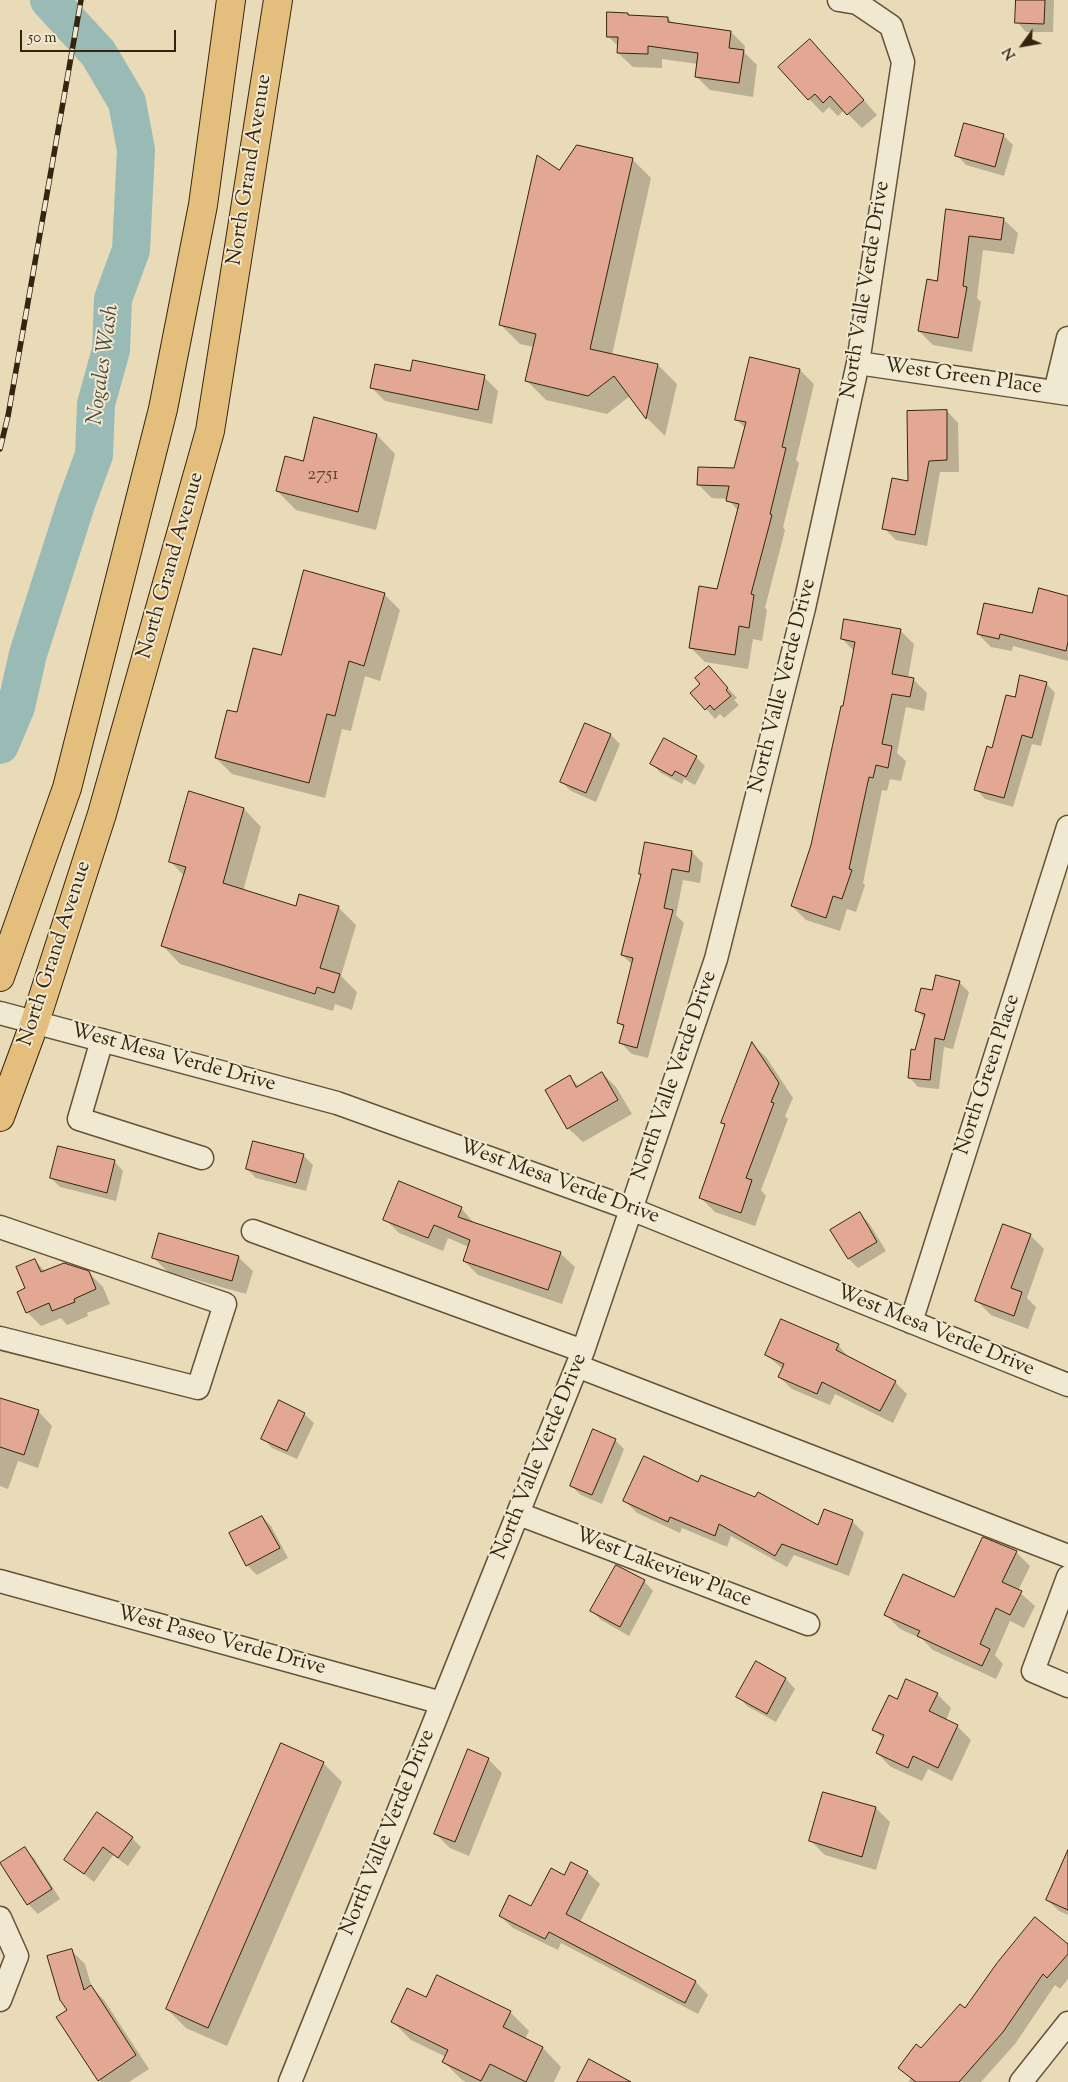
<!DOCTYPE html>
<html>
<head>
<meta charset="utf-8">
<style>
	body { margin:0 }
	#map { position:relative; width:1068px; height:2082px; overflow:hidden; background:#e9dbb8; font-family:"Sorts Mill Goudy",serif }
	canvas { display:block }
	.north { position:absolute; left:998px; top:20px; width:50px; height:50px; -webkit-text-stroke:4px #f1e8d1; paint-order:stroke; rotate:238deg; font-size:14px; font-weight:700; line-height:20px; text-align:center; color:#35250e }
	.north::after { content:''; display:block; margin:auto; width:18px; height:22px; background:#35250e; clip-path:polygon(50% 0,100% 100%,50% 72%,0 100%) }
	.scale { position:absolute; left:20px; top:30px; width:156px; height:22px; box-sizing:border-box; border:2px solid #35250e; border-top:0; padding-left:6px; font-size:15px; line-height:18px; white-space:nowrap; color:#35250e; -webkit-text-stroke:4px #f1e8d1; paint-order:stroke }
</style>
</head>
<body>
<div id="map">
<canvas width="1068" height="2082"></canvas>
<div class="north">N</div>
<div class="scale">50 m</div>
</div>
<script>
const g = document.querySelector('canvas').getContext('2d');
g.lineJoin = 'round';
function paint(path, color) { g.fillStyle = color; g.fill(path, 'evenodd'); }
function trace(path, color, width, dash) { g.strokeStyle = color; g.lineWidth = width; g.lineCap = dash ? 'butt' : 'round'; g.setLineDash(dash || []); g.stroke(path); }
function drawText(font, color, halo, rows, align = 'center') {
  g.font = font + ' "Sorts Mill Goudy",serif'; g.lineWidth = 4; g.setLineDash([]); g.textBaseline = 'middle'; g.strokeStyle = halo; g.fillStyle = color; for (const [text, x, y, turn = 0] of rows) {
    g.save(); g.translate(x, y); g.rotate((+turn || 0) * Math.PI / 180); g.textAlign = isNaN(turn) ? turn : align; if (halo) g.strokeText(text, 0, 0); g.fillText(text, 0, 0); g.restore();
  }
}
paint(new Path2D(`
	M1017,0H1054L1053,32H1026L1017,22Z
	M627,14L630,17L668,18L673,24L731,32L745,46L744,52L757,65L753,97L710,90L696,76L698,64L662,59V68L633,67L618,53L619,47L608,36Z
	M824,55L877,115L862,128L844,110L838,116L829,107L823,113L809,99Z
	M1003,135L1013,145L1004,176L966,165L957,155Z
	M632,159L651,178L612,355L658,365L677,384L665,436L647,418L630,396L607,414L546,400L527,381L534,347L520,344L501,325L559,171Z
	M947,211L1003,219L1018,233L1014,254L983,250L977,298L981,302L972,352L933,345L919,331L938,283Z
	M800,370L814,384L796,460L799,463L783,527L785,530L765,608L767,610L762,641L753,639L748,669L705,662L691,648L718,590L739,512L728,499L712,498L698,484L735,469L745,428L736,419Z
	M411,373L484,377L498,391L492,424L385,401L371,387Z
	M947,411L958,423L959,472H940L927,546L896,540L884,528Z
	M377,435L395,454L376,530L296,510L277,491L304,463Z
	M384,594L400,610L380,681L365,676L351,731L342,729L325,798L232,774L216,758L238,714L281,657Z
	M1068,597V661L1013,646L1012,651L991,647L978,634L1033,615Z
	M900,630L914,644L908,678L913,679L927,693L924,711L906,707L897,753L906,761L901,781L890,779L887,791L882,790L863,883L865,885L856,912L847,909L840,931L806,920L792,906L813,845L844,708L854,651L842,639Z
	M709,667L737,698L734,700L739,705L724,718L720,714L715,719L692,693L702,684Z
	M1046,683L1055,693L1041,746L1032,744L1013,807L985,799L976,789L1016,699Z
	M611,735L620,744L596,802L571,791L562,782Z
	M696,757L705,766L695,785L684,779L682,784L661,773L652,764Z
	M244,809L261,827L243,891L297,907H338L356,925L341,976L357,992L352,1010L335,1004L333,1011L180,964L163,946L184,876L170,861Z
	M692,852L703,863L700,883L683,880L676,915L684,923L648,1058L632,1054L621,1043L624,1028L618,1022L633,965L622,955L642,875Z
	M959,982L969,992L953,1049L944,1047L939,1089L918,1087L909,1077L925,1019L916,1010L933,992Z
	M752,1044L766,1057L793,1098L785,1116L788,1119L761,1190L766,1196L755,1226L715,1212L701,1198L726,1125L723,1122Z
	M602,1073L616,1087L632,1114L583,1142L568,1128L546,1090L569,1077L579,1086Z
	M303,1155L313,1165L306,1191L256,1178L247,1169Z
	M114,1161L123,1171L116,1201L60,1187L51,1178Z
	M461,1208L475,1224L560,1253L575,1267L562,1304L478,1275L464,1261L469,1247L448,1238L443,1251L399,1233L385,1219Z
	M860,1214L869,1223L886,1251L858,1268L849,1259L832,1230Z
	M1030,1235L1044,1249L1027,1298L1036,1307L1028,1329L991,1315L977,1301Z
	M238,1257L253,1271L246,1294L168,1272L154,1258Z
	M34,1260L46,1272H88L103,1287L110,1304L87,1313L88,1316L67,1325L61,1318L41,1326L27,1312V1289Z
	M838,1345L850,1359L895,1382L907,1394L893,1423L835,1394L830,1405L792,1389L779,1377L783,1369L766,1355Z
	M0,1399L38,1411L52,1426L38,1468L18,1461L8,1489L0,1486Z
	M304,1414L314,1423L297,1459L272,1448L263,1438Z
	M615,1440L624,1449L602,1504L581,1495L571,1486Z
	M699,1484L818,1527L852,1521L864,1533L849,1576L794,1555L787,1567L731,1536L727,1547L682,1528L680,1533L637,1513L625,1501Z
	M262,1517L271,1526L288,1558L257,1575L247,1565L231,1534Z
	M1016,1552L1030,1566L1018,1591L1035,1606L1024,1628L1010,1621L995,1655L1003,1664L996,1679L933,1650L922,1639L900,1629L886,1615L954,1599Z
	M644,1581L653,1591L629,1636L601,1620L592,1611Z
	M756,1663L786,1679L795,1689L776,1722L747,1706L738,1696Z
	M937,1694L951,1708L946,1720L957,1726L971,1740L952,1781L928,1769L922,1781L891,1767L877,1753L884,1739L874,1730L898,1700Z
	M488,1759L502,1773L469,1856L450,1848L436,1834Z
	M323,1763L342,1782L227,2046L186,2028L167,2009Z
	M824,1793L876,1808L890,1822L876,1870L825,1855L811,1841Z
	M97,1814L132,1838L141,1847L128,1866L113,1855L94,1882L66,1860Z
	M24,1849L34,1858L60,1899L38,1914L28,1904L2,1864Z
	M1068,1860V1915L1059,1911L1047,1900Z
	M587,1872L600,1884L580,1922L696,1982L708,1995L698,2014L561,1943L558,1950L513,1928L500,1916L532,1908L565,1876Z
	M1068,1946V1979L1060,1989L1055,1985L1015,2044L981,2082H908L911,2079L899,2068L965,2010Z
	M72,1951L85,1964L92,1988L104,2000L149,2069L129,2082H101L99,2080L69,2010Z
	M426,1999L510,2012L529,2031L525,2039L543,2048L561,2067L554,2082H466L462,2080L444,2062L446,2057L411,2040L392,2021Z`), '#0003');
trace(new Path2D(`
	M0,745L16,707L28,654L76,504L94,455L96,404L111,350L113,299L131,250L136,150L127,102L98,53L49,0`), '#99bab5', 38);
const building = new Path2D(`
	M1016,0H1045L1044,24L1015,23Z
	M607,12L628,13V15L668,17V22L731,31L729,48L744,50L739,83L695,77L698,53L648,46V54L617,53L618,37H607Z
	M810,39L864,100L847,115L830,96L823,103L815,94L808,100L778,67Z
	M964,123L1004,134L995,167L955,156Z
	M577,145L633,158L590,349L658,364L646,419L614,376L588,396L525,381L536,334L499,325L537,155L559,170Z
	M946,209L1004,218L1001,240L969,236L963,286L967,287L958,338L918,331L927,279L937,281Z
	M750,357L800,369L782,447L786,448L770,514L772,515L751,594L754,595L749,628L739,626L735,655L689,648L699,586L717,589L739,504L726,501L729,486L697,485L698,467L734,468L746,422L735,420Z
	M413,360L485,375L478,410L370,388L375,364L410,371Z
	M947,410V460L929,461L915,535L882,529L892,478L908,481L907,411Z
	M314,417L377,434L358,512L276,491L285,456L303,461Z
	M304,570L385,593L364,666L349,661L335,716L327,714L309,783L215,758L227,710L237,712L253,648L281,655Z
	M1039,588L1068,596V642L1066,651L1000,634L999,639L977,634L984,603L1032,613Z
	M844,619L901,629L892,674L914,678L910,697L892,694L882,744L892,746L888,768L876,765L873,778L869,777L849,869L852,870L842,899L833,896L826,918L791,906L811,845L841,706H843L855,642L841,639Z
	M709,666L728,688L726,690L731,696L714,710L710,705L705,710L690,693L700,684L695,678Z
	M1020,675L1047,682L1032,738L1022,735L1004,798L974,790L987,746L992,748L1006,695L1015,697Z
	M585,723L611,734L586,793L560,782Z
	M664,738L697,756L686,777L675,771L672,776L650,764Z
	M189,791L244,808L223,883L296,906L299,894L339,906L320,968L340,974L334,993L317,987L315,994L161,946L186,867L169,862Z
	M645,842L692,851L689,872L672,869L664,908L673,910L637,1048L619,1043L624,1025L617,1023L633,958L621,955L641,874H639Z
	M936,975L960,981L944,1040L935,1038L930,1080L908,1078L911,1049L915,1050L925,1014L915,1011L921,988L932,990Z
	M752,1042L779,1083L771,1102L774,1103L746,1178L752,1180L741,1213L699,1198L725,1124L721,1123Z
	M602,1072L618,1100L567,1129L545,1090L570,1075L576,1087Z
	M253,1141L304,1154L296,1183L246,1169Z
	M58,1146L115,1160L107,1193L50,1178Z
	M399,1181L462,1207L458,1217L561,1252L548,1290L463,1261L470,1240L434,1225L428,1238L383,1220Z
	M860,1212L877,1242L848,1259L830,1230Z
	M1003,1224L1031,1234L1011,1288L1022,1292L1014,1316L975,1301Z
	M159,1233L239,1256L232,1281L152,1258Z
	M35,1259L41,1272L64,1263L89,1271L96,1289L74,1299L75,1302L52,1311L49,1303L26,1313L17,1292L25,1288L16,1267Z
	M781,1319L839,1344L836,1350L896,1381L880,1411L822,1382L817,1394L778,1377L784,1364L765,1355Z
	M0,1398L39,1410L24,1455L0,1447Z
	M279,1400L305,1413L287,1451L261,1439Z
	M593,1429L616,1439L592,1495L570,1486Z
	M644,1456L698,1482L701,1475L755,1497L758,1492L818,1525L824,1509L853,1520L837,1565L782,1544L775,1556L719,1524L715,1536L670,1517L668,1522L623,1501Z
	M262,1516L280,1548L246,1566L229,1533Z
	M983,1537L1017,1551L1002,1582L1022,1591L1010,1615L996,1608L980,1644L990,1649L982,1666L917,1636L920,1631L884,1615L903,1574L954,1597Z
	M616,1565L645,1580L620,1627L590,1611Z
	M756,1661L786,1678L767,1714L736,1697Z
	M906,1679L938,1693L929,1711L958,1725L938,1768L913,1756L908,1768L876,1753L884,1735L872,1730L889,1695L897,1699Z
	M281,1743L324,1762L208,2028L166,2009Z
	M468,1749L489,1758L455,1842L434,1834Z
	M823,1792L876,1807L862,1857L809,1841Z
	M97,1812L133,1837L118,1858L103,1847L84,1874L64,1860Z
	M25,1847L52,1889L27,1905L0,1863Z
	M1068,1850V1910L1046,1900Z
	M571,1862L588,1871L566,1914L696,1981L685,2003L549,1932L545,1939L499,1916L509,1895L531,1906L551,1868L564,1875Z
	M1035,1917L1068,1944V1954L1047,1978L1043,1974L1003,2032L959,2082H916L898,2068L916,2044L921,2048L960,2004L965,2008L997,1963Z
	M72,1949L84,1990L91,1985L136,2055L98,2081L56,2017L67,2010L60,2000L47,1956Z
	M437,1975L511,2011L503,2027L543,2047L526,2082L490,2064L481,2081L442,2062L448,2050L391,2022L407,1988L426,1997Z
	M589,2059L631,2082H577Z`);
paint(building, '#e3a894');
trace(building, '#35250e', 1);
const minor = new Path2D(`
	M858,363L1068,394
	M1055,392L1068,338
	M0,1013L337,1103L631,1209L1068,1385
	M102,1040L79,1119L202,1158
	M0,1227L225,1304L198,1388L0,1338
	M253,1231L583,1351
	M911,1322L1068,827
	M577,1366L1068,1556
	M519,1514L808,1624
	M1068,1577L1033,1671L1068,1686
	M0,1581L442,1703
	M0,1918L17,1956L0,2000
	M290,2082L583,1351L716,959L804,608L858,363L903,62L891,26L857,3L839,0
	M1021,2082L1068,2023`);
const major = new Path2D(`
	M0,977L67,788L163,409L203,205L231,0
	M0,1117L35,1022L102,814L210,431L278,0`);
trace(minor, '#625238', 25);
trace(major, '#35250e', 30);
trace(minor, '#f1e8d1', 22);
trace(major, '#e4be7c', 28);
const rail = new Path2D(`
	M0,449L8,416L81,0`);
trace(rail, '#35250e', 5.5);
trace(rail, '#f1e8d1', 4, [11]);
drawText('19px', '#604630', null, [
	["2751",323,476]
]);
drawText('21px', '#35250e', '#f1e8d1', [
	["North Grand Avenue",251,170,-81],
	["North Valle Verde Drive",867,290,-81],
	["West Green Place",963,378,8],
	["North Grand Avenue",172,566,-74],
	["North Valle Verde Drive",784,686,-76],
	["North Grand Avenue",56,954,-72],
	["West Mesa Verde Drive",173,1059,15],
	["North Green Place",989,1075,-72],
	["North Valle Verde Drive",676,1076,-71],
	["West Mesa Verde Drive",559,1183,20],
	["West Mesa Verde Drive",935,1332,22],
	["North Valle Verde Drive",541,1457,-68],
	["West Lakeview Place",663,1569,21],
	["West Paseo Verde Drive",221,1642,15],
	["North Valle Verde Drive",389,1833,-68]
]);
drawText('italic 22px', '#4e4a38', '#f1e8d1', [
	["Nogales Wash",105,365,-82]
]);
</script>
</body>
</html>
